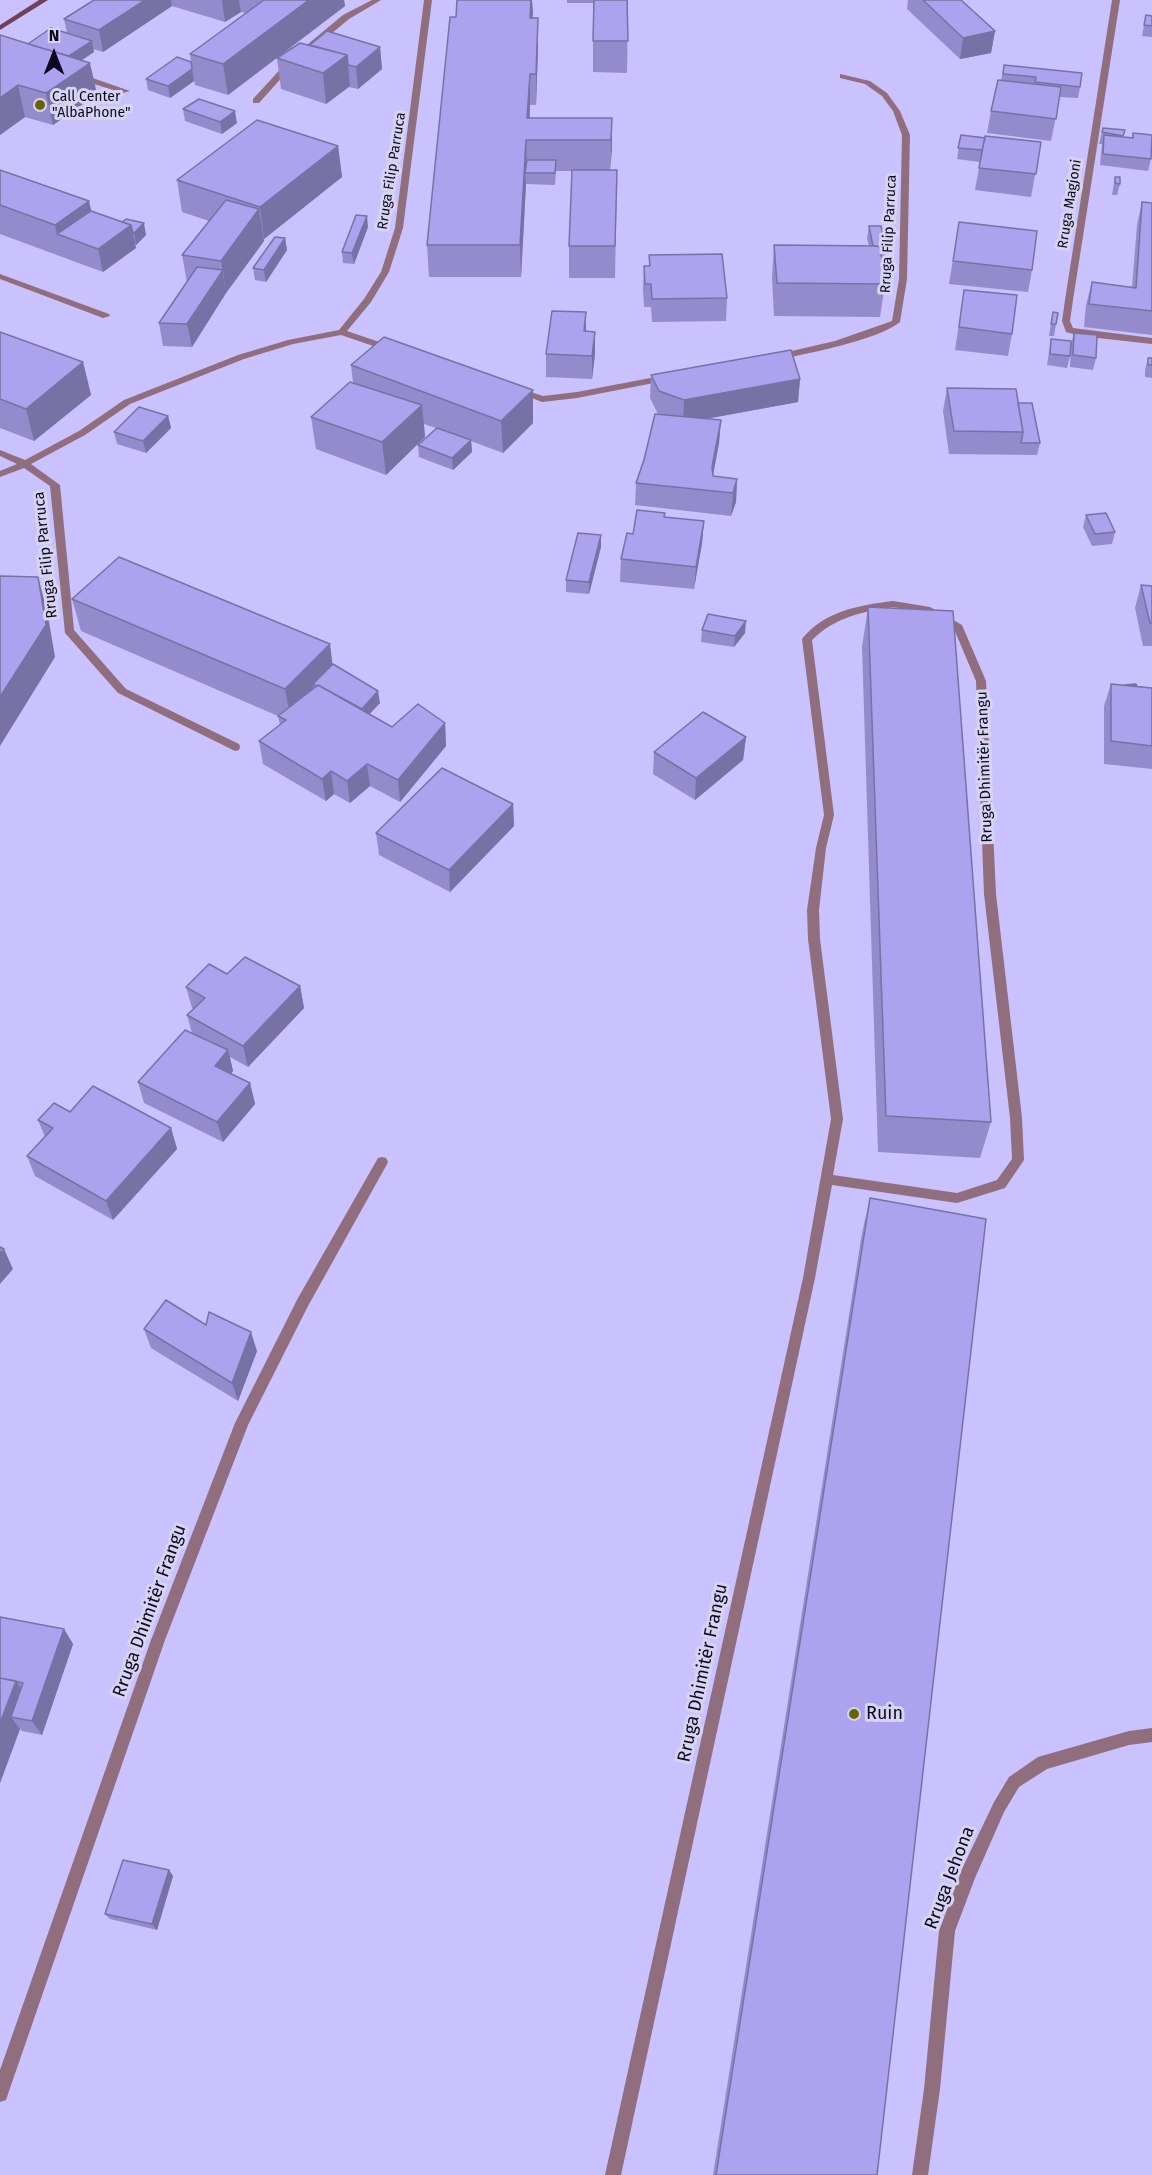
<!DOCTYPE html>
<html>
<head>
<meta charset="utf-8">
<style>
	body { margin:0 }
	#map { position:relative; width:1152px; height:2175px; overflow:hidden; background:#c9c2fe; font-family:"Fira Sans",sans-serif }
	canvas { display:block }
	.north { position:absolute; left:24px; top:24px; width:60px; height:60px; -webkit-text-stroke:4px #d7d4f2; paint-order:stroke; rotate:0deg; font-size:16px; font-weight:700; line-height:24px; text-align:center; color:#0c0620 }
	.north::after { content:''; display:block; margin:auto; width:21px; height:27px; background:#0c0620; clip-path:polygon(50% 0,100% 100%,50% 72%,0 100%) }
</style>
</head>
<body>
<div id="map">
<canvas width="1152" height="2175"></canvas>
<div class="north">N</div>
</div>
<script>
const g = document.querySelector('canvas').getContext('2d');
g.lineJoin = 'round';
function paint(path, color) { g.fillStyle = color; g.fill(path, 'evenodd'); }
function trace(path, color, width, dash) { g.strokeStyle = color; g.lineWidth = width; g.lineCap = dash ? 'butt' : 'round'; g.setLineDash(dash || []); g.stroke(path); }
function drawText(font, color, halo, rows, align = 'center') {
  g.font = font + ' "Fira Sans",sans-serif'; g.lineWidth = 6; g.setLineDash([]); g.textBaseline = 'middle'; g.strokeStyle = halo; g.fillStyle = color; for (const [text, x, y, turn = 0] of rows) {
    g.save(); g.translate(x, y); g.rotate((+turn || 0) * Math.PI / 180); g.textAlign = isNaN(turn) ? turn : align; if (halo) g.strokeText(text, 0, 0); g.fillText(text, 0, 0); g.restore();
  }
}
paint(new Path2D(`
	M372,0H381L349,19L308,53H302V49L343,15Z
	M424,0H432L403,228L389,272L371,302L347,331L394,347V351H388L341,335L293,344L244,359L130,404L85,435L31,464L60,485L74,630L126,689L239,744L240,747L239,750L235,751L118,693L65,633L50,486L24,468L0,477V471L17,464L0,456V450L25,460L79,431L124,400L238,355L288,340L339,330L364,299L381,272L395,228Z
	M287,62L294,64L259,103H253V99Z
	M75,74H81L130,91L123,93L75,78Z
	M840,74L870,81L887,93L900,111L910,135L907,279L900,322C876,341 808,353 777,360L774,359V355L835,341L892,321L899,279L902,135L893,111L882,96L865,84L840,78Z
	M0,274L109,314L110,316L103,318L0,279Z
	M1069,297L1073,300L1070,321L1073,328L1152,338V344L1080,336L1066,332L1062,321L1065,300Z
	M666,375L669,376V380L577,398L542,402L514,391L518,388L543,396L577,392Z
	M893,601L930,607L962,625L986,681L996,894L1022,1118L1024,1160L1005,1188L957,1203L832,1185L815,1278L621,2175H605L803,1278L831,1119L808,939L807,910L816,848L824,815L802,639C824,611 860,605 893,601ZM893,607L925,612L954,629L976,681L984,894L1010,1118L1012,1159L997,1180L957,1193L833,1175L843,1119L820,939L819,910L826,848L834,815L812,640C835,617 862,612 893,607Z`), '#906e7d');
paint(new Path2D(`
	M1112,0H1120L1073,300L1069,303L1065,300Z
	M382,1157L386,1158L388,1162L386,1166L308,1306L248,1425L165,1640L8,2094L6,2100L0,2102V2070L151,1640L235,1423L298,1298L378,1158Z
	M1152,1728V1742L1129,1745L1047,1769L1019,1787L1004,1812L975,1878L955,1931L940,2089L928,2175H912L924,2089L939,1931L962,1869L994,1802L1009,1777L1038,1757L1129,1731Z`), '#906e7d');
paint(new Path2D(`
	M39,0H48L0,30V25Z`), '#704158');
paint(new Path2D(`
	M94,0H344L345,6L228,95L195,85L194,81L170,98L148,90L146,79L191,62L190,54L246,13L241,12L225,22L172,6L103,52L93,49L94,52L82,60L97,94L53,125L25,117L0,135L28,44L67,33L64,19Z
	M457,0H532V18L538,48L536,105H530V118H612L610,170H617L615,278H569V246L572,171H556L555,185L526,184L521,277H429L427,245L456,17Z
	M567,0H628L627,73L593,72V3H567Z
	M908,0H961L995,31L991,53L960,59L907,9Z
	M1146,15L1152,16V37L1142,36Z
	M310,45L380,47L382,69L358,89L349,87L326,104L281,89L277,58Z
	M1004,65L1080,87L1078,98L1060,97L1051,141L987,133L991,111L1001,81Z
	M183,109L237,123L222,134L185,121Z
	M1125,130L1123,137L1132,138L1133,133L1151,159L1148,171L1100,165L1102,144H1099L1102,132Z
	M961,135L1041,142L1031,197L975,190L980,162L957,159Z
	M338,146L342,177L264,239H263L264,241L226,293L192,347L163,346L159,323L187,282L182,255L209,221L182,212L177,180Z
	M0,170L89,201L91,211L146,235L136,245H135L136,248L103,272L0,234Z
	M1115,177L1120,184L1117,195H1112Z
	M1142,202L1152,203V335L1084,327L1086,305L1092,282L1132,287L1137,225Z
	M959,222L1032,270L1028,292L949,284Z
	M869,226L886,247L885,259H881L885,284L880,317L774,316L772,277L774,245L869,246L867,238Z
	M368,227L354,264L343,263L342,252Z
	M285,238L287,250L266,282L255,280L253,268Z
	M649,255L727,298L726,321L652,322L651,307H644L643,289L644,266H649Z
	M964,290L1012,334L1008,356L955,350Z
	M1053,312L1056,324L1054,336H1049Z
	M586,331L595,332V354L592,379L546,377V354Z
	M0,332L83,362L91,395L34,441L0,428Z
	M1074,333L1096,358L1093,370L1070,367L1071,344Z
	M1051,339L1070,356L1067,368L1047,365Z
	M1148,358H1152V378L1145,377V370Z
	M351,365L533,390V423L503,453L471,441L472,452L453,470L419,457L418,445L436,428L424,424L425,437L386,475L316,449L311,417L353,382Z
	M651,375L800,379L798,402L706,419L721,420L719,443L713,476L737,479L736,502L731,516L635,505L636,483L658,414L650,398Z
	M947,388L1018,403L1040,443L1037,455L949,454L943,411Z
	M168,416L171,428L146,453L117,444L114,432Z
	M1086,515L1115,532L1112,544L1092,546L1083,527Z
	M664,517L704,521L702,543L694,589L620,582L621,559L633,534Z
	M601,547L589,594L566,592V580Z
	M1141,585L1152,586V646H1143L1135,608Z
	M72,599L333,664L380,703L369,714L392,727L445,723L446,746L400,802L370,786L350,803L334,794L326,801L263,764L259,741L280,725L278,716L81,631Z
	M868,607L991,1122L980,1158L878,1152L862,647Z
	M702,630L745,633L734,647L701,642Z
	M1111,684L1152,688V769L1104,764V706Z
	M746,737L743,760L695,800L653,774L654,752Z
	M513,804L514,826L450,892L379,855L376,833Z
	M227,974L300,986L304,1008L248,1067L230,1057L233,1071L231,1074L250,1083L255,1104L223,1142L144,1103L138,1082L192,1033L187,1015L194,1009L192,1008L186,987Z
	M38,1120L171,1128L177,1149L113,1220L35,1176L27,1156L45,1137Z
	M870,1198L877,2175H713L862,1233Z
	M144,1329L257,1351L238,1401L151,1348Z
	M0,1617L64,1629L73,1644L42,1735L22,1731L20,1729L0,1783Z
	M169,1870L173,1876L157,1930L110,1919L105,1914Z`), '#948bcc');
paint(new Path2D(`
	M145,0H171L172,6L103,52L99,30Z
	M223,0H239L241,12L225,22L222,1Z
	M309,0H344L345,6L228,95L223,64Z
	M531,0H532L533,11L531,49L530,18Z
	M538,18V48L536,105V74Z
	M995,31L991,53L960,59L963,38Z
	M92,41L94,52L70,68L68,57Z
	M380,47L382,69L358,89L356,67Z
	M347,55L350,86L326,104L323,73Z
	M90,63L97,94L53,125L46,93Z
	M192,69L194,81L170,98L168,86Z
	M530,74V105L528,140L527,118Z
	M18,85L25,117L0,135V98Z
	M235,111L237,123L222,134L220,122Z
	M612,118V150L610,172L611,140Z
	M526,140L527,173H525L526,184L521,277L520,245Z
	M338,146L342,177L264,239L260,207Z
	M89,201L96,233L57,234L55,225Z
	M259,209L264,241L226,293L221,261Z
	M367,216L368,227L354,264L352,253Z
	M144,223L146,235L136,245L134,233Z
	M131,225L136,248L103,272L98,249Z
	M285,238L287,250L266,282L264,270Z
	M223,270L226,293L192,347L187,324Z
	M586,312V335L584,331Z
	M595,332V354L592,379V356Z
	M83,362L91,395L34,441L26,409Z
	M800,379L798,402L683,423L684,400Z
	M533,390V423L503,453L501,421Z
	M422,405L425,437L386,475L382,442Z
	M168,416L171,428L146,453L143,441Z
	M721,420L719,443L710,490L712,467Z
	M471,440L472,452L453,470L452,458Z
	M737,479L736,502L731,516L733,493Z
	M704,521L702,543L694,589L696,567Z
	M601,535V547L589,594V582Z
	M38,577L47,610L55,657L0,746V697Z
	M746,621L745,633L734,647L735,636Z
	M330,644L334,676L313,684L315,696L291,721L285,689Z
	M378,691L380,703L363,721L361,710Z
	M445,723L446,746L400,802L398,780Z
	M746,737L743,760L695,800L696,778Z
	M367,764L370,786L350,803L347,781Z
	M331,771L334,794L326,801L322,779Z
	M513,804L514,826L450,892L449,870Z
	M300,986L304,1008L248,1067L243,1046Z
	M228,1050L233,1071L220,1086L215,1066Z
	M250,1083L255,1104L223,1142L217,1122Z
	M171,1128L177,1149L113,1220L106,1201Z
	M4,1249L13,1269L0,1284V1254Z
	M251,1332L257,1351L238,1401L232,1383Z
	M64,1629L73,1644L42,1735L32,1721Z
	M16,1681L30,1702L11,1717L20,1729L0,1783V1723Z
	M169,1870L173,1876L157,1930L152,1924Z`), '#7871a6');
const building = new Path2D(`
	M94,0H145L99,30L64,19Z
	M264,0H309L223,64L190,54Z
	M457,0H531L530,18H538L536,74H530L527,118H612L611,140H526L520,245H427L450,17H456Z
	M594,0H627L628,41H593Z
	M923,0H961L995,31L963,38Z
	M1146,15L1152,16V26L1144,25Z
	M51,28L92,41L69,56L28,44Z
	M327,31L380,47L356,67L348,65L347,55L310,45Z
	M0,35L90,63L46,93L18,85L0,98Z
	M300,43L347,55L323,73L277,58Z
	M177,57L191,62L192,69L168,86L146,79Z
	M1004,65L1082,73L1080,87L1035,82L1036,77L1003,74Z
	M998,80L1061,87L1056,119L991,111Z
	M199,99L235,111L220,122L183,109Z
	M257,120L338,146L260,207L177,180Z
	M1103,128L1125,130L1123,136L1102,132Z
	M1133,133L1152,135L1151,159L1103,154L1104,135L1133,138Z
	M961,135L985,138L982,150L958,148Z
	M985,136L1041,142L1036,174L979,168Z
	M527,160H556L555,173H525Z
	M0,170L89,201L55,225L0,205Z
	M572,170H617L615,246H569Z
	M1115,177H1120V184L1115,183Z
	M226,200L259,209L221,261L182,255Z
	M1142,202L1152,203V311L1089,304L1092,282L1136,288Z
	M91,211L131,225L98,249L57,234Z
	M356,215L367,216L352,253L342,252Z
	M126,219L144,223L134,233H133L131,225L122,222Z
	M959,222L1037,231L1032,270L953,261Z
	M869,226H881L886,247L873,246Z
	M275,237L285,238L264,270L253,268Z
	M774,245L880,246L885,284L777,283Z
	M722,254L727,298L652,299L651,284H645L644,266H650L649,255Z
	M197,267L223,270L187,324L159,323Z
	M964,290L1017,295L1012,334L959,327Z
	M552,311L586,312L584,331L595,332L592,356L546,354Z
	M1053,312L1058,313L1056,324H1051Z
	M0,332L83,362L26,409L0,399Z
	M1074,333L1097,335L1096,358L1073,355Z
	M384,337L533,390L501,421L351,365Z
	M1051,339L1071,341L1070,356L1050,354Z
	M791,350L800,379L684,400L659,391L651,375Z
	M1148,358H1152V365H1148Z
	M350,382L422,405L382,442L311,417Z
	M947,388L1016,389L1023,432L954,431Z
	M1018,403H1032L1040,443H1021L1023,432Z
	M139,407L168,416L143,441L114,432Z
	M655,414L721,420L712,467L713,476L737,479L733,493L636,483L644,460Z
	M437,428L471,440L452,458L418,445Z
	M637,510L665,513L664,517L704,521L696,567L621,559L627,533L633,534Z
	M1106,513L1115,532L1095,534L1086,515Z
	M578,533L601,535L589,582L566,580Z
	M119,557L330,644L285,689L72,599Z
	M0,576L38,577L46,625L0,697Z
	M1141,585L1152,586V623H1150Z
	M868,607L953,611L991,1122L886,1116Z
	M708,614L746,621L735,636L702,630Z
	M333,664L378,691L362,709L318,685L317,686L313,684Z
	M1111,684L1152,688V746L1111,741Z
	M1136,684L1137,686L1124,685Z
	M318,685L392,727L418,704L445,723L398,780L367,764L347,781L331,771L322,779L259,741L286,720L278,716Z
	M703,712L746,737L696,778L654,752Z
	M442,768L513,804L449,870L376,833Z
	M245,957L300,986L243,1046L187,1015L205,998L186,987L209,964L227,974Z
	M185,1030L228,1050L215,1066L250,1083L217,1122L138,1082Z
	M93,1086L171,1128L106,1201L27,1156L53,1128L38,1120L54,1103L70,1112Z
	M870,1198L986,1219L877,2175H716Z
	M0,1247L4,1249L0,1254Z
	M166,1300L206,1325L209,1312L251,1332L232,1383L144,1329Z
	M0,1617L64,1629L32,1721L11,1717L23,1683L0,1678Z
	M0,1678L16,1681L0,1723Z
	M123,1860L169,1870L152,1924L105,1914Z`);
paint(building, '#aca2ed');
trace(building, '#7871a6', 1.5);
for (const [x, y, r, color] of [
	[40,105,6,"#660"],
	[854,1714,6,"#660"]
]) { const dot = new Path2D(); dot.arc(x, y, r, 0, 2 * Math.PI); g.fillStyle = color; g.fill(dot); trace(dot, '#d7d4f2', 2); }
drawText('14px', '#0c0620', '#d7d4f2', [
	["Call Center",52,97],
	["\"AlbaPhone\"",52,113]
], 'left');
drawText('14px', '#0c0620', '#d7d4f2', [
	["Rruga Filip Parruca",392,171,-81],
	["Rruga Magjoni",1070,204,-81],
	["Rruga Filip Parruca",889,234,-87]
]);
drawText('15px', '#0c0620', '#d7d4f2', [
	["Rruga Filip Parruca",46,555,-96],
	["Rruga Dhimitër Frangu",985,767,-92]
]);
drawText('18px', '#0c0620', '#d7d4f2', [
	["Rruga Dhimitër Frangu",150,1611,-70],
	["Rruga Dhimitër Frangu",703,1673,-78],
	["Rruga Jehona",950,1878,-69]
]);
drawText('18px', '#0c0620', '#d7d4f2', [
	["Ruin",866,1714]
], 'left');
</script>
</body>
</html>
